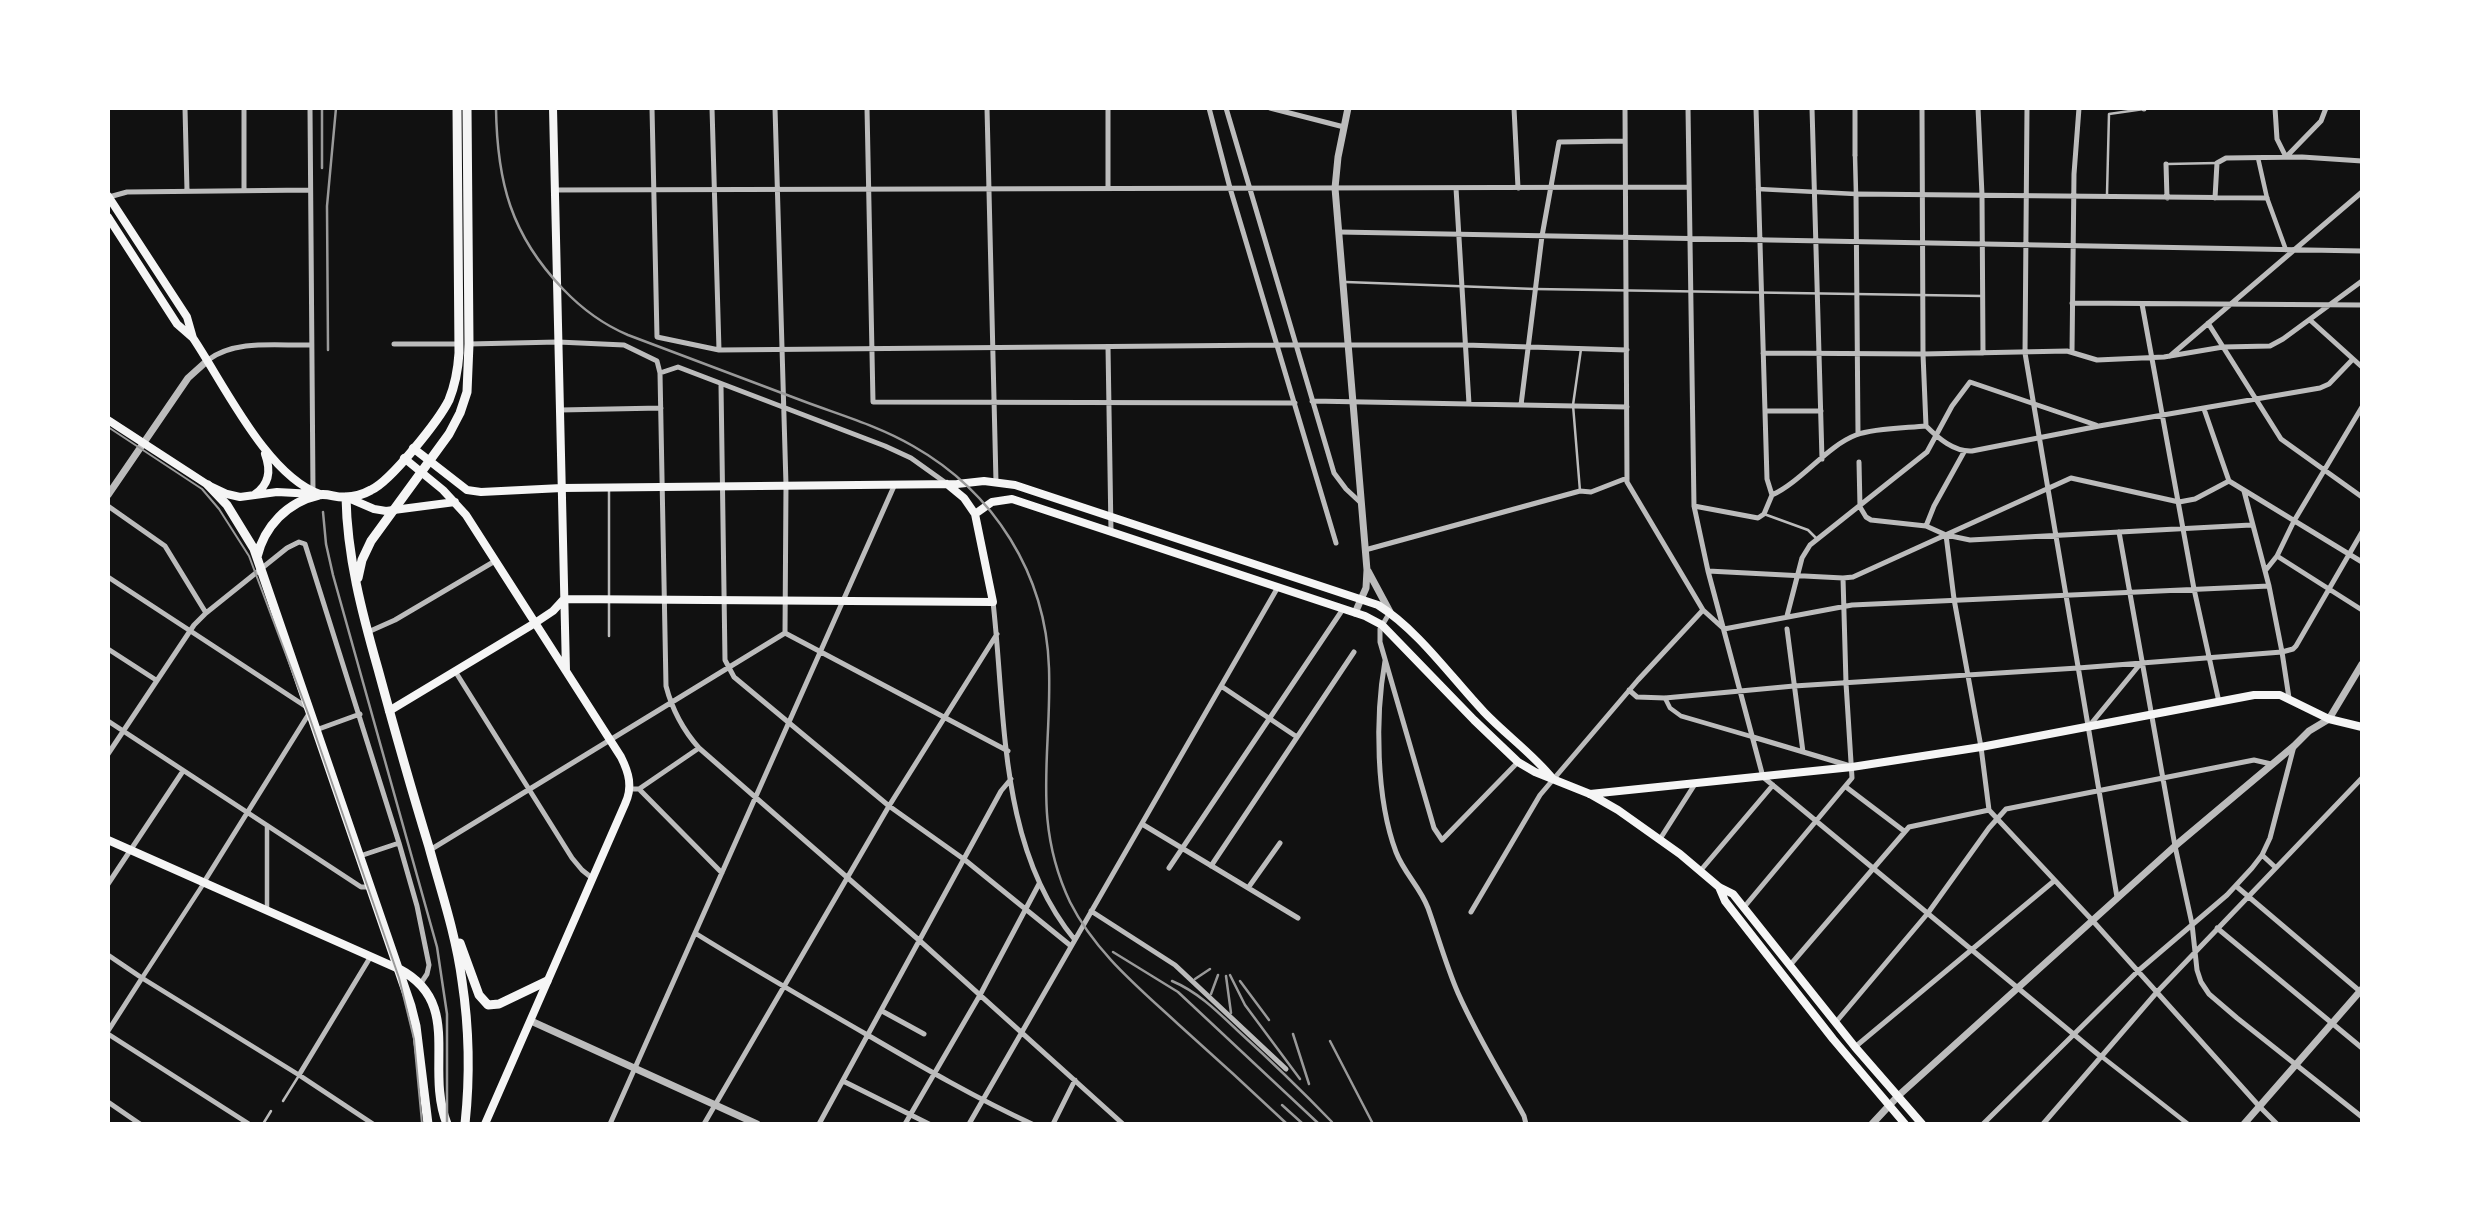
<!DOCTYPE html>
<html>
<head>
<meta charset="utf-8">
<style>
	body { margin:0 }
	#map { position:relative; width:2470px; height:1232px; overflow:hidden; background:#111; font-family:Inter,sans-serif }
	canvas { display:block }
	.frame { position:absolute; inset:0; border:110px solid #fff; pointer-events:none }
</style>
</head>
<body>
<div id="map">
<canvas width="2470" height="1232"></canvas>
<div class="frame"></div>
</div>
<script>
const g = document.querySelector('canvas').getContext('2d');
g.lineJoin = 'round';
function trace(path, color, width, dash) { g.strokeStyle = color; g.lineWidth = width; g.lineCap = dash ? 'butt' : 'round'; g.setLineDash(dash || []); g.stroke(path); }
trace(new Path2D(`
	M2167,164L2217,163
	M2107,194L2109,114L2144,109
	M1346,282L1535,289L1983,296
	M1580,491L1573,405L1581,349
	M1764,514L1808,530L1816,538
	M609,596V491
	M609,636V603
	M283,1101L298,1077
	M263,1124L271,1111`), '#bcbcbc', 2.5);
trace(new Path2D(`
	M2258,158L2267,198L2286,250
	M1758,189L1856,194L1855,155
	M1665,698L1670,708L1681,716L1753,737
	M204,883L142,978L299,1075
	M267,910V827
	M2101,1056L2188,1124`), '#bcbcbc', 4.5);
trace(new Path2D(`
	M185,108L187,191
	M310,108L313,492
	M652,108L657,337L719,350L1278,345H1465L1627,350
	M712,108L719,350
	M775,108L786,485L785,633
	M867,108L873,402L1295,403
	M987,108L996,482
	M1108,108V188
	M1209,108L1230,188L1336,543
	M1226,108L1334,473L1346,489L1361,503
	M1270,108L1344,127
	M1514,108L1518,188
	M1625,108L1627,482L1703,610L1724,629L1852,605L2269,586
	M1688,108L1694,506L1708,571L1763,777L2100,1056
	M1812,108L1822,459
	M1855,108V155
	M1922,108L1923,354L1926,426
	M1978,108L1982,195L1983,353
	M2027,108L2025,353L2117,897
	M2275,108L2277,139L2286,157
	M2144,109V108
	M2286,157L2321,121L2326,108
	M2166,164L2167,198
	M1456,188L1469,404
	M244,190V108
	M555,190L1689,187
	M109,197L127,192L310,190
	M2215,198L2217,163L2226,158L2302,157L2362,161
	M1339,232L2362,251
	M2072,303L2362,305
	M2142,304L2194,589L2219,702
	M2310,320L2362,367
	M2208,323L2281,439L2362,497
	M394,344H459
	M469,344L558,342L624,345L657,361L660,373L666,686C672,709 683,730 699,748L920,941L1123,1124
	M1108,347L1111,532
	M2072,352L2074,174L2079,108
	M1763,353L1923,354L2067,351L2097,360L2164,357L2223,347L2270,346L2283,339L2362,281
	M2170,356L2362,192
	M208,360C236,339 278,346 311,345
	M660,373L678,367L885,446L911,458L946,483
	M721,385L725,660L734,677L889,806L965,860L1071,946
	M1312,401L1627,407
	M1521,405L1542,236L1559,142L1625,141
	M2204,409L2229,481L2362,562
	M560,410L661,408
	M1765,411H1821
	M1926,426C1938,438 1954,452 1972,451L2099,426L2320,388L2329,384L2353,359
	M1858,434L1856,194L2267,198
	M1859,462L1860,507
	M2244,491L2269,586L2282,652L2289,698
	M1772,495C1802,481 1827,446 1856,435C1875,428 1906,428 1926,426
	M108,506L165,546L206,613
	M1694,506L1758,518L1764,514L1772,495L1767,479L1756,108
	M1860,507L1866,517L1871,520L1926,526L1946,535L1970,540L2251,525
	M1926,526L1934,506L1964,452
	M2119,532L2175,846L2192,924L2197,970L2201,982L2209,994L2237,1018L2362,1117
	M1946,535L1954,599L1981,747L1989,810L2092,920L2259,1106L2277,1124
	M1365,550L1580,491L1591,492L1627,478
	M2277,556L2362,610
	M1708,571L1843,578L1853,577L2071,478L2179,502L2195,499L2229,481
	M2265,571L2277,556L2294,521L2362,407
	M108,577L305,706L310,712L204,882
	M993,602C1006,715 998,847 1075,940
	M1390,612L1380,629V642L1434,828L1442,840L1518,762
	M1787,616L1802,558L1810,545L1927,452L1952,406L1970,382L2096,425
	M1787,629L1803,752
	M368,632L395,620L495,561
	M785,633L1008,751
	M108,649L156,680
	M1385,661C1375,717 1376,799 1396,852C1404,873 1420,887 1428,908C1438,936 1446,965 1458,993C1477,1036 1502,1076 1524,1116L1526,1124
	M455,671L572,858L582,870L592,878
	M1221,686L1297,737
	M1629,690L1637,697L1665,698L1794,686L2078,668L2282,652L2293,649L2296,646L2362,532
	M108,721L361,887H370
	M2090,725L2141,663
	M316,730L360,714
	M1753,737L1847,765
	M108,754L194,625L206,613L287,548L299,542L305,544L399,843L417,906L429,965L427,974L421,983
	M1846,787L1904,831
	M630,789H639L722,873
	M639,789L699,748
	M1142,824L1298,918
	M1660,839L1695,784
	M430,850L785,633
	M2262,855L2275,867
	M360,856L399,843
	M1211,866L1354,652
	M1169,868L1343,609
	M1701,870L1773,785
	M108,884L183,771
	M2236,886L2362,993
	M1248,888L1280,843
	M1745,906L1852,778L1846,683L1843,578
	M1091,911L1175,965L1286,1069
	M1471,912L1540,795L1638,680L1703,610
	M2217,928L2362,1048
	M695,933C753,969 812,1003 871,1037C924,1068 976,1098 1032,1124
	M108,955L142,978L108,1031
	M371,956L299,1075L373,1124
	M1791,964L1909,827L1989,810
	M882,1011L924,1034
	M1836,1022L1928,913L1989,828L2006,809L2254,760L2271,764
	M108,1034L249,1124
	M1855,1047L2054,881
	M843,1081L929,1124
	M108,1102L140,1124
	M610,1124L895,484
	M704,1124L889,806L997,634
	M819,1124L1001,791L1011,779
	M905,1124L980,995L1039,884
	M969,1124L1278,587
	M1053,1124L1075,1080
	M1983,1124L2138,971L2227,895L2252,868L2262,855L2270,838L2294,746
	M2043,1124L2157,992L2362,778`), '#bcbcbc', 5);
trace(new Path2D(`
	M1348,108L1338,157L1335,188L1367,570L1366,588L1355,613
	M108,495L188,378L208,360
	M1368,571L1390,612
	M531,1021L757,1124
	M1872,1124L1898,1096L2175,846L2294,746L2309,731L2329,719L2362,664
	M2244,1124L2362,989`), '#bcbcbc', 7);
trace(new Path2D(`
	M553,108L566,671
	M108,196L187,317L193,338
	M108,217L177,324L193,338C224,384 267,476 320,494
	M108,420L208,485L227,494L240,497L277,492L314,494
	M413,448L467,490L481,492L562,488L957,484L984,481L1015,485L1378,605C1418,630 1451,677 1484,712C1506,735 1533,754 1553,779
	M404,458L443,490L466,515L621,757C629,773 633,787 625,804L485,1124
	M255,494C270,484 271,470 265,454
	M346,497L374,509L386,511L455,502
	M975,514L992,502L1012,499L1365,616L1382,625L1474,720L1518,762L1535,772L1590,794L1618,810L1680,854L1719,887L1733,894L1855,1047L1922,1124
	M564,599L993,602L975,514L964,498L947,484
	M389,711L535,623L553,611L564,599
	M1590,794L1852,767L1981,747L2254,695H2280L2329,719L2362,727
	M108,840L399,969
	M1719,887L1725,901L1833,1039L1905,1124`), '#f5f5f5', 8);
trace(new Path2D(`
	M208,485L227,505L254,549L411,1006L416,1026L428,1124
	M346,497C347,556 362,613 378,669C394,728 411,788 429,847C441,891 456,935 462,981C469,1027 470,1077 465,1124
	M257,557C264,527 287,502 319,495C327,493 337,498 345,497C354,497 364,494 371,490C391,481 439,420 449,400C455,385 458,369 459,353L457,108
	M358,578L362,560L371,541L449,434L460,413L467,392L469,344L467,108
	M460,943L479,995L488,1005L499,1004L547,981
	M399,969C464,1003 424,1066 447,1124`), '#f5f5f5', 9);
trace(new Path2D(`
	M108,427L202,489L219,509L249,556L309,716L399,978L414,1039L422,1124`), '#9a9a9a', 2);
trace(new Path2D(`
	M322,108V168
	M496,108C497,182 511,235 563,289C582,309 602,324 628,335C687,357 745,379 803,401C840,415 879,426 913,446C994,492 1046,574 1049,668C1052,753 1031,820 1070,902C1095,952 1138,987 1178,1024C1215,1057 1251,1090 1287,1124
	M328,350L327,206L336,108
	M323,512L326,544L333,575L437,947L447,1014V1124
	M1113,952L1178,992L1319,1124
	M1230,975L1245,1005L1300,1079
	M1226,976L1231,1013
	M1195,979L1210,969
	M1172,981C1198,992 1217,1011 1237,1030C1270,1060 1301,1090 1332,1122
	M1240,981L1269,1020
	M1211,994L1218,975
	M1293,1034L1309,1084
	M1330,1041L1373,1124
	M1282,1105L1303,1124`), '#9a9a9a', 2.5);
</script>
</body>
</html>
